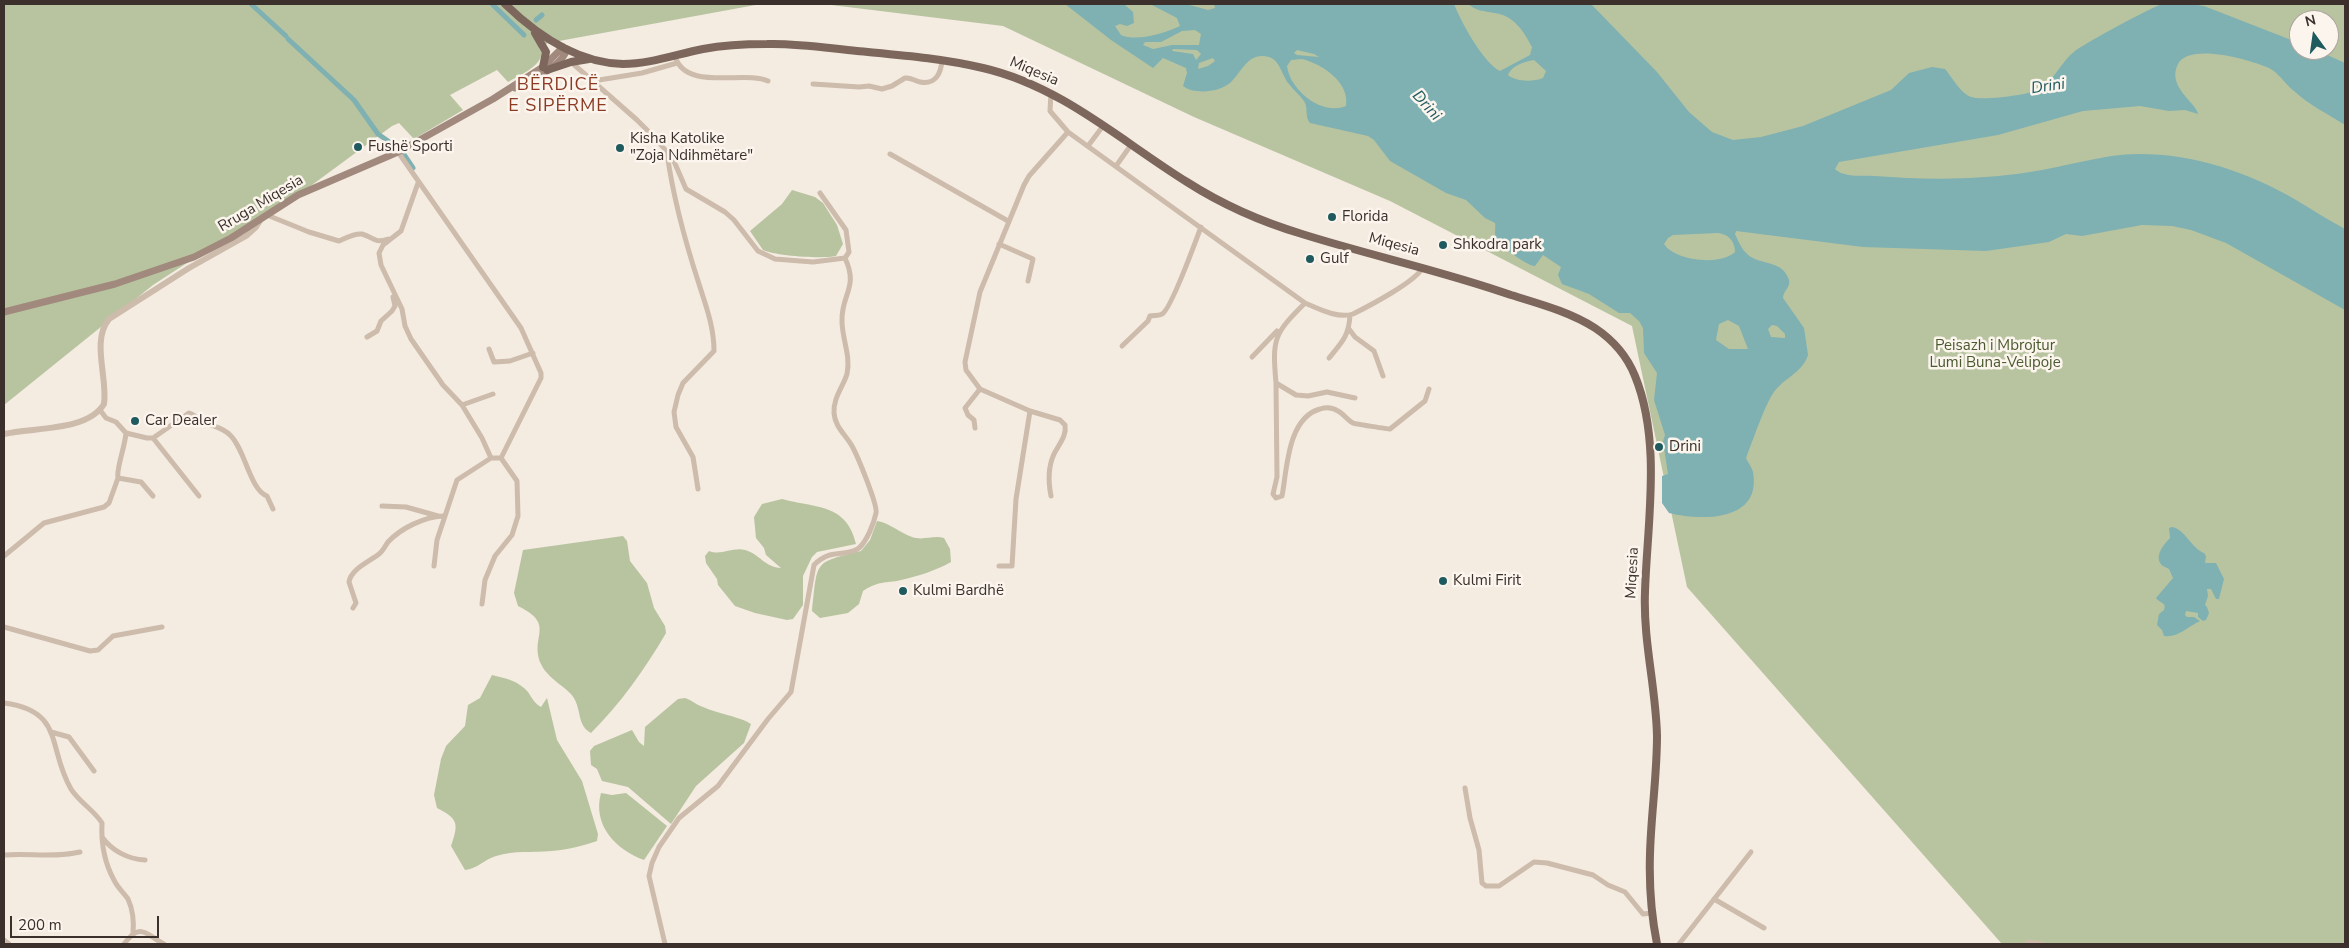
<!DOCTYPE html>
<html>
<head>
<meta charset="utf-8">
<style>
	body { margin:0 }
	#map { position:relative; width:2349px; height:948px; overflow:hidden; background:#f4ebe1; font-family:"Nunito Sans",sans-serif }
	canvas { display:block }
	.frame { position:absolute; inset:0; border:5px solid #3b302b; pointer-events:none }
	.north { position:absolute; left:2289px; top:10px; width:50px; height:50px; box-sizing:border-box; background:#fbf5ee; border:1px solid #aea6a0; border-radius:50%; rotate:346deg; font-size:14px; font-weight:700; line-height:20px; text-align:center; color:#3b302b }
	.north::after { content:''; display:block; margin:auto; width:18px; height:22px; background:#1f5a5e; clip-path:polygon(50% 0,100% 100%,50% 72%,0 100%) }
	.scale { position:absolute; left:10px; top:916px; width:149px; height:22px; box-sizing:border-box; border:2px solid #3b302b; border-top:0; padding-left:6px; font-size:15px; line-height:18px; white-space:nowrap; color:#3b302b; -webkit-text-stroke:4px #fbf5ee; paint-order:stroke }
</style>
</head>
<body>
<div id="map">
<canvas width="2349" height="948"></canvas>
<div class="frame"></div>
<div class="north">N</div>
<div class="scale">200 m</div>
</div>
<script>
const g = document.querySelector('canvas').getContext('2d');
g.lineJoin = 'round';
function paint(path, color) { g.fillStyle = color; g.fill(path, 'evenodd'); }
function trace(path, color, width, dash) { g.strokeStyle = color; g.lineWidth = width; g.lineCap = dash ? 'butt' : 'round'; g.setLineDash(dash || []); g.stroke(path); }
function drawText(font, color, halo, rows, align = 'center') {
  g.font = font + ' "Nunito Sans",sans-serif'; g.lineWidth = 5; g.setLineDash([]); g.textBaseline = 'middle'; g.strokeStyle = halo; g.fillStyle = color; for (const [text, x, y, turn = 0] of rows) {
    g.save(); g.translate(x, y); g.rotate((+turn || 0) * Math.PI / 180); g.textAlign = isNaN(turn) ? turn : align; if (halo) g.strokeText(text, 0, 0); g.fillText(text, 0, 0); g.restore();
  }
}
paint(new Path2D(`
	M4,4H761L548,43L539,48L542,53C540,67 520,75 508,82L497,70L450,95L463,110L414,139L399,123L392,126L297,196L233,233L153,285L4,405Z
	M823,4H2345V944H2002L1687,587L1632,326L1390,201L1194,117L1003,26ZM2299,20H2329V50H2299Z
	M792,190L815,197L823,203L837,225L843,244L836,256C823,259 775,256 763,250L750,231L782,204Z
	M782,499C814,508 847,503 856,544L817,552L812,557L803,576V605L793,619L787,620L755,613L735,606L718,585L717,579L706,563L705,556L709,551C721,556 732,547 745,550C758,553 766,568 781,568L766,555L764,548L756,538L754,517L762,504Z
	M877,521C890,523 900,533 912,537C923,541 933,535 944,538L950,549L951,562C935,571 918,576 901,580C884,584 880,580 863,591L859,604L848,613L820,618L812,611C818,561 812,563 861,551L870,540Z
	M623,536L627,541L630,561L647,583L654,608L665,626L666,633C645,669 621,703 591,733C578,726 581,712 575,700C571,689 548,680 541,664C529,636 557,625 518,606L514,593L523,550Z
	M492,675C505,678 519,681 528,692C532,698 534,703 541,707L547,698L557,740L582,781L598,834L597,841C583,846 566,850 551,851C532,853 515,850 496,856C485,859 477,869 465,870L451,846C459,823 458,819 437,808L434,795L441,759L446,746L465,726L468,705L480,698Z
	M685,698C692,700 696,705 703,707C716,713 741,717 751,724L744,743L696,786L671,824L628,787L602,781L597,769L591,765L590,751L594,746L632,730L639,742L644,746L645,727L678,699Z
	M601,793L612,795L626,793L667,826L644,860C616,850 592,825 601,793Z`), '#b8c4a0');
paint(new Path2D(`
	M1065,4H1124L1133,12L1134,23L1127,26L1120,24L1115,26L1121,35C1137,42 1165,33 1180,26L1177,18L1150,4H1186L1208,10L1215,8L1214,4H1454C1460,20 1484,64 1500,71L1530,55L1532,47C1524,32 1514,15 1494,13C1484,11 1476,11 1468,4H1591L1657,72L1689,112L1712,132L1733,140L1761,137L1803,126L1891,90L1909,73L1932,67L1945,69C1952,77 1960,93 1971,97C1982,101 2032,95 2042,88C2055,78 2062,61 2075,51C2084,44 2155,5 2163,4C2176,2 2191,4 2204,6L2299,43V50H2316L2345,63V125C2328,114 2309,105 2294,91C2285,84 2279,73 2269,68C2251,60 2190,42 2178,64C2166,87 2197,103 2198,114L2185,110L2169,111L2140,106L2083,111L1998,135L1839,162L1835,169C1844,178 1863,175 1875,176C1926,180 1979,180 2030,172C2066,167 2102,154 2139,154C2195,154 2248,172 2296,200C2313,210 2328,220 2345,229V310L2226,243L2191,230L2172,226L2142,225L2082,236L2066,234L2049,242L1986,251L1863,247L1736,231L1735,234C1739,243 1743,252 1751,257C1764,265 1783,261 1789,280C1791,287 1783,291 1783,298L1804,328L1808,355C1802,373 1784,378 1774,392C1765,404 1752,443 1746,458C1748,463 1752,467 1753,472C1762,522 1701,521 1669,513L1662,503V476L1668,474L1663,441L1665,435L1654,400L1657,373L1644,353L1643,328L1639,321L1630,313H1619L1589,294L1562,284L1558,275L1561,267L1543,255L1535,266C1527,266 1500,246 1496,238C1494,233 1496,228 1495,223L1485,218L1466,200L1446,193L1390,161L1374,140L1368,136L1310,123C1304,116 1309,109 1304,101C1300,95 1293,90 1289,84C1282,76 1280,60 1269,57C1248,51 1242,72 1230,83C1219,92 1195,95 1183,86L1187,73L1186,68L1163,58L1153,68L1111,40ZM1195,30L1201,34L1199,45H1172L1153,49L1143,45L1145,42H1161L1182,31ZM1173,49L1197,50L1201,54L1196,60L1193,54L1172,51ZM1297,50L1314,54L1319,57L1297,55L1294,53ZM1213,58L1215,61L1208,66L1198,69L1199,63ZM1302,59C1322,64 1350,82 1346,106C1321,116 1290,90 1287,66L1291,60ZM1534,60L1546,71L1543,78C1533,82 1516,82 1508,75C1512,65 1524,62 1534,60ZM1718,233C1729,234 1735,242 1735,252C1720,266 1675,261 1664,244L1668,238L1673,235ZM1728,320L1739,326L1748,349H1729L1716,340L1719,324ZM1772,325L1777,326L1785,334V338L1771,337L1768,329Z
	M2172,527C2185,529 2191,548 2204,553L2206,556L2205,563H2216L2224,579L2219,599H2216L2211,589H2207L2208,596L2205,605L2207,607L2209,613L2206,620L2203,621L2198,617V613L2186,611L2185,615L2187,617H2194L2200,621C2187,627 2178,638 2164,636L2162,630L2157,625L2159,614L2164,610C2167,602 2159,603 2156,598L2173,578L2169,569L2163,566C2153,558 2163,545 2170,538L2169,528Z`), '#7fb0b2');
trace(new Path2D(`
	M251,4L286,36
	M492,4L524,35
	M536,20L542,15
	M288,39L354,100L378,134L401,150L413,168`), '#7fb0b2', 5);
trace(new Path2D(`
	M675,56C685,92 745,70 768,81
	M571,62L637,120L656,139L673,159L686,189L725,212L734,220L758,251L775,259L813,262L845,258L849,252L846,230L820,193
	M593,81L642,73L677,63
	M813,84L859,87L869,86L882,89L892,86L905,78C911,77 914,81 920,82C936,85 941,73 942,60
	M1051,93L1050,111L1068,132
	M1088,146L1103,126
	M398,152L521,328L541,373V378L501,458H491L457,480L437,540L434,566
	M667,153C673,197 685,241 699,284C706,306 714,327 714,351L683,383L678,395L674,412L676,427L693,457L698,489
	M890,154L1008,221
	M1116,166L1131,145
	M418,183L401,231L383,245L379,253L381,265L402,309L405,326L411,339L443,385L462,405L482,438L491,458
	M267,215L309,232L339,241C346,238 354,233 362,234C374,237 373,244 388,239
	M999,244L1033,259L1028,281
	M1305,303C1274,334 1272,338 1276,383L1296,395L1308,396L1327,392L1355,398
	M1349,329L1355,337L1374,351L1383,376
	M367,337L377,331L381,321L392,311L395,306L393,297
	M1122,346L1148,321L1150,316C1154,315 1159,316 1162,314C1171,310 1196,240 1201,227
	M489,349L494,362L510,361L533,353
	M1252,357L1277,331
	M1329,358C1342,342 1349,336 1350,315
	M1276,383L1277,477L1273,494L1276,498L1282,496C1287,471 1287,418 1320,409C1326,407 1332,407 1338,411C1344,414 1347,420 1353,423C1355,424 1388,429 1390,429L1425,401L1429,389
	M462,405L493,394
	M100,410L106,418L116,422L126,433L147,438H153L189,413C195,415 200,420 206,423C215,427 223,428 230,435C245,449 250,490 267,496L273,509
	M1030,411L1060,420L1065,425C1067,436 1059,444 1054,454C1048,467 1048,481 1051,496
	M975,428L974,420L968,415L965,408L980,389
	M126,433C125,447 116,469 118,478L141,482L153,496
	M153,438L199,496
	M382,506L406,507L438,516
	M4,556L44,523L104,507L109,503L118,478
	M999,566H1012L1016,499L1030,411L980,389L966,370L965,362L980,292L1024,185L1029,176L1068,132L1305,303C1319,309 1338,319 1353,314C1369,306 1417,281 1423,267
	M482,604L485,580L495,556L512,535L518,516L517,481L501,458
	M353,608L356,603L349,582C351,569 369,562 379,554C383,551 385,546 388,542C401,528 424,517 443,516
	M4,627L90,651L98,650L113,636L162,627
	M4,703C65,711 47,748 71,789C79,802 94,810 102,823C101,843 104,862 114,880C117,887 124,893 128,899C133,910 134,923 133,934
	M51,732L69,737L94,771
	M1465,788L1470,818L1479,850L1482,883L1486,886H1499L1534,862L1547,863L1593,875L1608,885L1625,892L1643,914L1652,913
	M102,837C112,851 128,859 145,860
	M4,855C30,853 54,858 80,852
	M1714,899L1764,928
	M4,940L9,944
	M124,944C141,921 146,935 164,944
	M665,944L649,876L652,863L659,847L679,818L718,786L768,719L791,692L814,565C832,547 846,558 859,548C867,541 874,523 876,513C878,505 857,455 852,446C845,434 835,427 834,413C833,398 843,387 847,374C851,356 842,339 842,321C841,294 859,288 845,258
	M1679,944L1751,852
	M2028,944V942L2042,944`), '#cdbbac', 5);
trace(new Path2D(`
	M4,434C33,427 87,432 104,404C108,378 91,341 109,319L189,268L246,236L256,227L261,219`), '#cdbbac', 6);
trace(new Path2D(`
	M515,88C530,82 563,65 567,49
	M4,312L115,284L194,257L231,238L298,195L398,152L493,99L543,67L563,47`), '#a18a7d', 7);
trace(new Path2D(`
	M505,4C537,35 577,63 623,64C650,64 677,54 703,49C724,45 746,44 767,44C797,43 827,48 857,51C899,55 941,58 983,68C1061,86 1121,141 1187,182C1223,205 1262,222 1302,234C1372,256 1443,271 1511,295C1540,304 1570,312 1595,328C1613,340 1627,356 1635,376C1662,442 1647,524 1645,592C1643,641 1656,688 1657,736C1657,776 1651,815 1650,854C1649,885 1651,914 1657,944
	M535,33L546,52L543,67
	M547,70L571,62L589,59`), '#7d675c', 8);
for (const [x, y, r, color] of [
	[358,147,5,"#1f5a5e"],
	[620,148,5,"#1f5a5e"],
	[1332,217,5,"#1f5a5e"],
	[1443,245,5,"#1f5a5e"],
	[1310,259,5,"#1f5a5e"],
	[135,421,5,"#1f5a5e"],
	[1659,447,5,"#1f5a5e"],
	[1443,581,5,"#1f5a5e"],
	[903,591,5,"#1f5a5e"]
]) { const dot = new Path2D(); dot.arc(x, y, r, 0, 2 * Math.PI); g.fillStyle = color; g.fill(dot); trace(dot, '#fbf5ee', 2); }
drawText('15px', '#3b302b', '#fbf5ee', [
	["Miqesia",1034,72,23],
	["Rruga Miqesia",261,204,-31],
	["Miqesia",1394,245,15],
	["Miqesia",1633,573,-87]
]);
drawText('15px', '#3b302b', '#fbf5ee', [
	["Kisha Katolike",630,139],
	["\"Zoja Ndihmëtare\"",630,156],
	["Fushë Sporti",368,147],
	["Florida",1342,217],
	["Shkodra park",1453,245],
	["Gulf",1320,259],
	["Car Dealer",145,421],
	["Drini",1669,447],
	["Kulmi Firit",1453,581],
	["Kulmi Bardhë",913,591]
], 'left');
drawText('15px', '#4a5a2e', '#fbf5ee', [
	["Peisazh i Mbrojtur",1995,346],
	["Lumi Buna-Velipoje",1995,363]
]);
drawText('italic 16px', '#1f5a5e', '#fbf5ee', [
	["Drini",2048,87,-8],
	["Drini",1426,106,48]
]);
g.letterSpacing = '1px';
drawText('18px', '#8c3b22', '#fbf5ee', [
	["BËRDICË",558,86],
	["E SIPËRME",558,107]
]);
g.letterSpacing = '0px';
</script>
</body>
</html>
